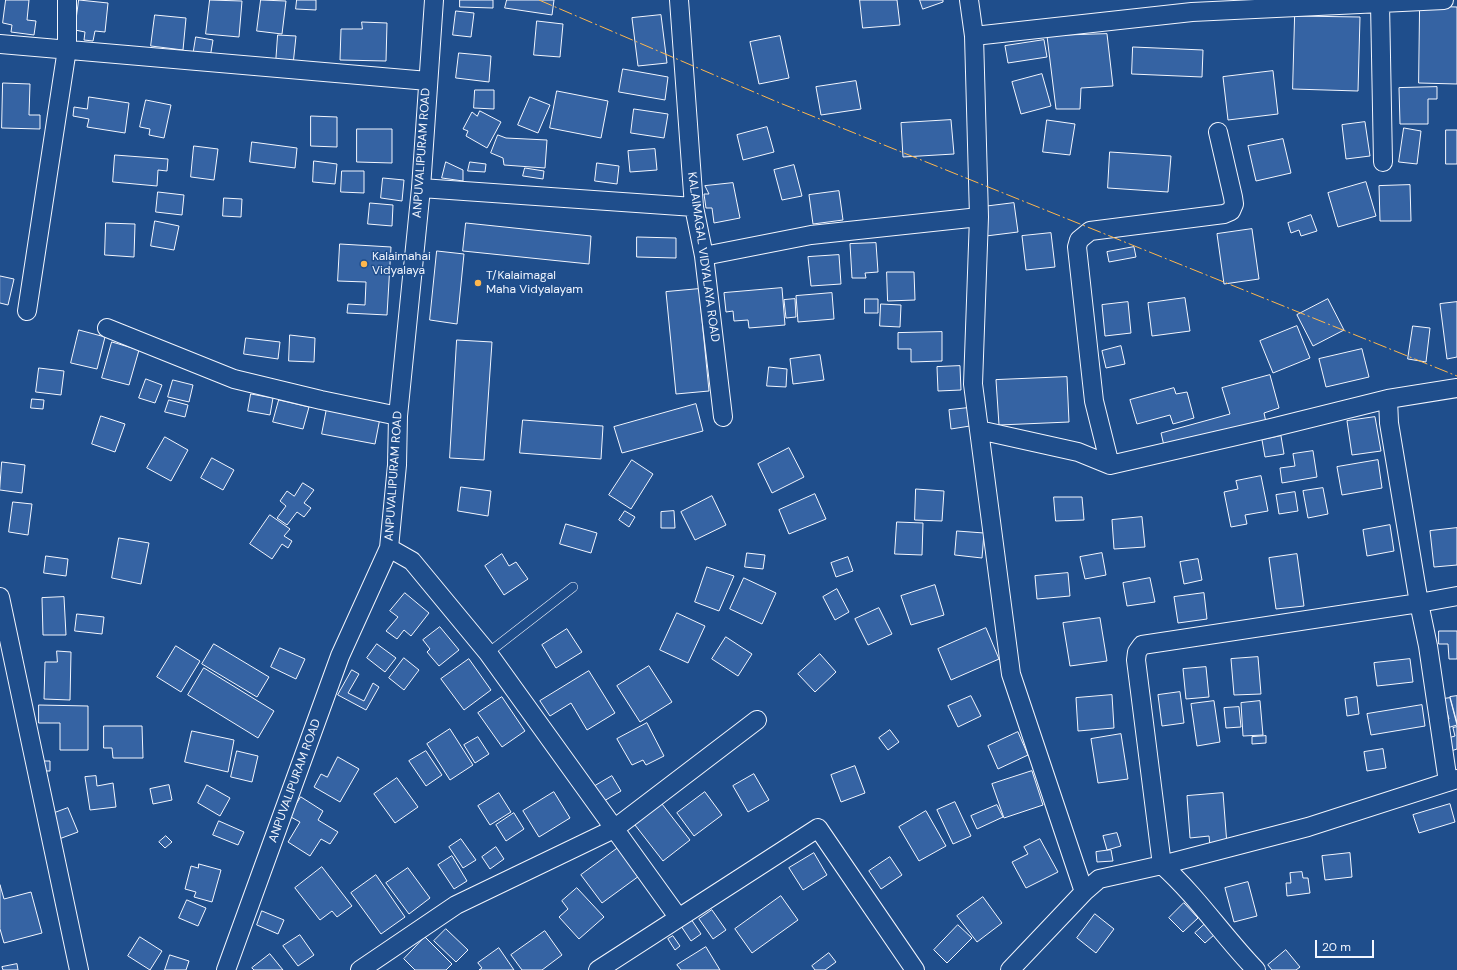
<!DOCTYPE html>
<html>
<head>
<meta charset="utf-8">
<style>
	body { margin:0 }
	#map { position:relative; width:1457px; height:970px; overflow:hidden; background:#1f4e8c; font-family:"DM Sans",sans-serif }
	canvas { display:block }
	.scale { position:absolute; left:1315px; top:940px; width:59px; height:18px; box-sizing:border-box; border:2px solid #f2f6ff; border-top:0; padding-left:5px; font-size:12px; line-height:14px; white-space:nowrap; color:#f2f6ff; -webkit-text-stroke:3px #1f4e8c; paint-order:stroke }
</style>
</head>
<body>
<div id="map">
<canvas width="1457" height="970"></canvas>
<div class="scale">20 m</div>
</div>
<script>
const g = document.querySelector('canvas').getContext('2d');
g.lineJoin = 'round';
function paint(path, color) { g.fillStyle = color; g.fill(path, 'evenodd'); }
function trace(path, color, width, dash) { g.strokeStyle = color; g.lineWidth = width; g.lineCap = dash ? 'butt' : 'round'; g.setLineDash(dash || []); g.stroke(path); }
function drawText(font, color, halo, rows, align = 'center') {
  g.font = font + ' "DM Sans",sans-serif'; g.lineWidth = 3; g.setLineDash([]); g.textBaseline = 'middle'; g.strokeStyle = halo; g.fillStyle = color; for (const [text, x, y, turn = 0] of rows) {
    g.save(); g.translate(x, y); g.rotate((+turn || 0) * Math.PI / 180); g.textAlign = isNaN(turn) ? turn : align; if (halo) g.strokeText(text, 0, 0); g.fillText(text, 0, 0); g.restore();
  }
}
const building = new Path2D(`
	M6,0H29L27,20L36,21L34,35L11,32L12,25L3,23Z
	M79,0L108,3L105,32L95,31L93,41L84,40L85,32L75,30Z
	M210,0L242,1L239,37L206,34Z
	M261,0L286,1L282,34L257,31Z
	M297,0H316V10L296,9Z
	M460,0H493V8L460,7Z
	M507,0H554L552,15L505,8Z
	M860,0H897L900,25L863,28Z
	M920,0H943V2L923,9Z
	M1420,6L1457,7V84L1419,83Z
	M456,11L474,13L471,37L453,35Z
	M155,15L186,18L183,50L151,46Z
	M661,15L667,63L638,66L632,18Z
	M1295,16L1360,17L1358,91L1293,89Z
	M537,21L563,24L560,57L534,55Z
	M362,22L387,23L386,61L340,60L341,29H362Z
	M1107,34L1113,86L1081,88L1080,109H1056L1047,36Z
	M278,35L296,36L293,65L276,63Z
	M780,36L789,78L759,84L750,42Z
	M196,37L213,40L210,58L193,56Z
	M1044,40L1047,57L1008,63L1005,46Z
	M1133,47L1203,50L1202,77L1132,74Z
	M459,53L491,56L489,82L456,78Z
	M623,69L668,77L665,100L619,92Z
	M1273,71L1278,114L1228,120L1223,77Z
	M1042,74L1051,106L1021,114L1012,82Z
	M856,81L861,109L821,115L816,87Z
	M3,83L30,84L29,115H40V129L2,128Z
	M1437,87V99H1428V124H1400L1399,88Z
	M475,90H494V109L474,108Z
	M557,91L608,101L601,138L550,128Z
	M89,97L129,103L125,133L87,127L89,119L73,116L74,107L87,109Z
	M530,97L550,105L538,133L518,125Z
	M146,100L171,105L164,138L149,135L150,129L140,127Z
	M634,109L668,114L664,138L631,133Z
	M480,111L501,122L487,148L466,136L468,131L463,129L472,112L477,116Z
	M311,116L337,117V147L311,146Z
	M951,120L954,154L903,157L901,123Z
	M1047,120L1075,124L1070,155L1043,152Z
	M1365,122L1370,156L1346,159L1342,125Z
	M767,127L774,152L743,160L737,135Z
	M1404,128L1421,131L1417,164L1399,162Z
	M357,129H392V163L357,162Z
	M1446,130H1457V164H1446Z
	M498,135L506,138L547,140L545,168L504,165L503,158L491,153Z
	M1283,139L1291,173L1256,181L1248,146Z
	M252,142L297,148L295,168L250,162Z
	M194,146L218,149L214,180L191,177Z
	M655,149L657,170L630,172L628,151Z
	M1110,152L1171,156L1168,192L1108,188Z
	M115,155L168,159L167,171L158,170L157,186L113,182Z
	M314,161L337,164L335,184L313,182Z
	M446,162L463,170V181L442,178Z
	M470,162L486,164L485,172L468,171Z
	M597,163L619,166L617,184L595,181Z
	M794,165L802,196L782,200L774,170Z
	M525,168L544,171L543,179L523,176Z
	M342,171H364V193L341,192Z
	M383,178L404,180L402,201L381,198Z
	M1366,182L1376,216L1338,227L1328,193Z
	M733,183L740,218L714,223L712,208H706L704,194H709L705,186Z
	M1410,185L1411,221H1380L1379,186Z
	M839,191L843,220L813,224L809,195Z
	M158,192L184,195L182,215L156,212Z
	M224,198L242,199L241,217L223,216Z
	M370,203L393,205L392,226L368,224Z
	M1014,203L1018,232L986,236L982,207Z
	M1311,215L1317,231L1301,236L1299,230L1291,233L1288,223Z
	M155,221L179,226L174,250L151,246Z
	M106,223L135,224L134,257L105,255Z
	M466,223L591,236L589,264L463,251Z
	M1252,229L1259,279L1224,284L1217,234Z
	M1051,233L1055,267L1026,270L1022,236Z
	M637,237L676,238V258L637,257Z
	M876,243L878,272L865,273L866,278H852L850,244Z
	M340,244L391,247L387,315L347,313L348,304L365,305L366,282L338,281Z
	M1134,247L1136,257L1109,262L1107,252Z
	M437,251L464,254L457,324L430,320Z
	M839,255L841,284L811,286L808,257Z
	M887,272H914L915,300L888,301Z
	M0,276L14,279L8,305L0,303Z
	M782,288L785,325L749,328L748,320L734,321L733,311L726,312L724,293Z
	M699,289L709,391L676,394L666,292Z
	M832,293L834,319L798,322L796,296Z
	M1185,298L1190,331L1152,336L1148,303Z
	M795,299L796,317L786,318L784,300Z
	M865,299H878V313H865Z
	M1328,299L1344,330L1313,346L1297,315Z
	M1128,302L1131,333L1105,336L1102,305Z
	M1457,302V357L1447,359L1440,304Z
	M881,304L901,305L900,327L880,326Z
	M1297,326L1310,358L1273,373L1260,341Z
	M1413,326L1430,328L1426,362L1408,359Z
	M79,330L105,337L97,369L71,363Z
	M942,332V361L911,362V349H898V333Z
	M290,335L315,338L314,362L289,361Z
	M246,338L280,342L278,359L244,354Z
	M457,340L492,342L484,460L450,458Z
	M112,342L139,350L129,385L102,378Z
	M1121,346L1125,364L1106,368L1102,351Z
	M1362,349L1369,377L1326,387L1319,359Z
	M820,355L824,380L793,384L790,359Z
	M960,366L961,390L938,391L937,367Z
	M769,367L787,369L786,387L767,386Z
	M39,368L64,371L61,395L36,392Z
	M1270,375L1279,408L1264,413L1266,422L1165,450L1161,433L1230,414L1222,388Z
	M1067,377L1069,422L999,425L996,380Z
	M146,379L162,385L155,403L139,398Z
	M173,380L193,385L189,402L168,397Z
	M1174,388L1176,394L1187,392L1194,418L1173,424L1170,415L1137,424L1130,400Z
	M251,394L273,398L270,415L248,411Z
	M32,399L44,400L43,409L31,408Z
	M169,400L188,405L185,417L165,412Z
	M279,400L309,407L303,429L273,422Z
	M696,404L703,431L622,453L614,427Z
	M327,408L380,418L375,444L322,434Z
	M968,408L970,426L951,429L949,410Z
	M101,416L125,424L115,452L92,444Z
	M1375,417L1381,451L1352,455L1347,421Z
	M523,420L603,426L601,459L520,453Z
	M1281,436L1284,454L1265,457L1262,440Z
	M165,437L188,450L171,481L147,468Z
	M789,448L804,477L772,493L758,464Z
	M1313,451L1317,477L1282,483L1280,468L1295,466L1293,454Z
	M212,458L234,470L223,490L201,478Z
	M632,460L653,474L631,509L609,495Z
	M1378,460L1382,488L1342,495L1337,467Z
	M2,462L25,465L22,493L0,490Z
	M1261,476L1268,511L1245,515L1247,524L1231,527L1224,492L1238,489L1236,481Z
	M303,483L314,490L304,503L311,508L304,517L297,512L287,525L277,518L286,506L280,501L287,491L294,496Z
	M461,487L491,491L488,516L458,511Z
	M1323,488L1328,514L1308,518L1303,491Z
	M916,489L944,491L942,521L915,520Z
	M1295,492L1298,511L1279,514L1276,495Z
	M815,494L826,519L789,534L779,510Z
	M712,496L726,525L695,540L681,512Z
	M1054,497H1082L1084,520L1056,521Z
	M13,502L32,504L28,535L9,532Z
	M625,511L635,517L629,527L619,520Z
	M674,511L675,528H661V512Z
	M270,515L290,529L284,536L292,541L288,548L282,544L272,559L250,544Z
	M1142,517L1145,547L1114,549L1112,520Z
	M897,522L923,523L922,555L895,554Z
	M566,524L597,533L591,553L560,544Z
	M1390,525L1394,551L1367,556L1363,530Z
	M1457,528V565L1434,567L1430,531Z
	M957,531L984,533L982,558L955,555Z
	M119,538L149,543L141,584L112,578Z
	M747,553L765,555L763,569L745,567Z
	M1102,553L1106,575L1085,579L1080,557Z
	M502,554L509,566L516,562L528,579L504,595L485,566Z
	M1297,554L1304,606L1276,609L1269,558Z
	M46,556L68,559L66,576L44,573Z
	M848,557L853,571L836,577L831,563Z
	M1198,559L1202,580L1184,584L1180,562Z
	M707,567L734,576L719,611L695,602Z
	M1068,573L1070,596L1037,599L1035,576Z
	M744,578L776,593L762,624L730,609Z
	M1150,578L1155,602L1127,606L1123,583Z
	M935,585L944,615L911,625L901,596Z
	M837,589L849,612L835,620L823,597Z
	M405,593L429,613L411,636L404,630L397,639L386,631L398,617L390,611Z
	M1204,593L1207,619L1178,623L1174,597Z
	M64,597L66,635H43L42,598Z
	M879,608L892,634L868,645L855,619Z
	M677,613L705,626L688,663L660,650Z
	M77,614L104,617L102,634L75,631Z
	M1100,618L1107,661L1070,666L1063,623Z
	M440,627L459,650L439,666L427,652L430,649L423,640Z
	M986,628L999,659L951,680L938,649Z
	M567,629L582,652L556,668L542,645Z
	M1439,631H1457V659H1449L1448,644H1439Z
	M726,637L752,654L738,676L712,659Z
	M214,644L269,677L257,697L202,664Z
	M377,644L396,658L385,672L367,658Z
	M176,646L200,661L181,692L157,677Z
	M280,648L305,659L296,679L271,667Z
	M57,651L71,652L70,700L44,699L45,662H57Z
	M820,654L836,672L815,692L798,674Z
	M1258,657L1261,694L1234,695L1231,659Z
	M404,658L419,670L404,690L389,678Z
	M469,659L491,690L464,710L441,679Z
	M1410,659L1413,682L1377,686L1374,663Z
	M649,666L672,702L640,722L617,686Z
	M1206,667L1209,697L1186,699L1183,669Z
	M204,668L274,711L258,738L188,695Z
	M352,670L359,674L348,693L364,701L373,683L379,687L366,710L338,695Z
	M589,671L615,713L587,730L571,703L550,716L540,701Z
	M1180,692L1184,723L1162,726L1158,695Z
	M1112,695L1114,728L1078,731L1076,698Z
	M971,696L981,716L958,727L948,706Z
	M1457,696V723L1450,697Z
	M502,697L525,731L502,747L478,713Z
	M1357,697L1359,714L1347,716L1345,699Z
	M1450,698L1457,725L1447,728L1445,720L1449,719L1443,699Z
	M1214,701L1220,742L1197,746L1191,704Z
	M1260,701L1263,735L1243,736L1241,703Z
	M39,705L88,706V750H60V723H39Z
	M1422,705L1425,726L1371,735L1367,714Z
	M1239,707L1241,727L1226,728L1224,708Z
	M647,723L664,756L646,765L643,760L632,765L617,739Z
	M104,726H142L143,758H113L112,748H104Z
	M1457,727V749L1451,751L1448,738L1455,736L1453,728Z
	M450,729L473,765L450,780L427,744Z
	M890,730L899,742L888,750L879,738Z
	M192,731L234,740L228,772L185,762Z
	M1018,732L1028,755L998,769L988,746Z
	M1121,734L1128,779L1098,783L1091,739Z
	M1266,736V743L1252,744V737Z
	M478,737L489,754L475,763L464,745Z
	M1383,749L1386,768L1367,771L1364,752Z
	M237,751L258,756L252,782L231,777Z
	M426,751L442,775L426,786L409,761Z
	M338,757L359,769L340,802L314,787L321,774L327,777Z
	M38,761H50V771H38Z
	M855,766L865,793L841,802L831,775Z
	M1032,771L1043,805L1004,818L992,784Z
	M754,774L769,800L748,812L733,786Z
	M96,776L97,786L113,783L116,807L90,810L85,777Z
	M612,776L621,791L604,801L595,786Z
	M397,778L418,807L395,823L374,794Z
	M169,785L172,800L153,804L150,789Z
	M207,785L230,798L220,816L198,803Z
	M554,792L570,818L539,837L523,811Z
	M705,792L722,815L694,836L677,813Z
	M499,793L511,812L490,825L478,806Z
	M1223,793L1227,845L1210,846L1209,836L1190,838L1187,796Z
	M301,797L323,811L318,820L338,832L330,844L321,839L310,856L288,842L300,822L289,816Z
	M955,802L971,836L953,844L937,810Z
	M662,804L690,840L663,861L635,825Z
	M1450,804L1455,822L1419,833L1413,815Z
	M997,805L1003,817L977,829L971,816Z
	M68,808L78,832L59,839L49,815Z
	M926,811L946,846L919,861L899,827Z
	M514,813L524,829L506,841L496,825Z
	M219,821L244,832L238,845L213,835Z
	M1117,833L1121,846L1107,850L1103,836Z
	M166,836L172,842L165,848L159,842Z
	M461,839L476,860L463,868L449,847Z
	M1040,839L1058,872L1026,888L1012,862L1028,854L1024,847Z
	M496,847L504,859L490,869L482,857Z
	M618,848L639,876L602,903L581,875Z
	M1111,850L1113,861L1097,862L1096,852Z
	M814,853L827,875L803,890L789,868Z
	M1350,853L1352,877L1325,880L1322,856Z
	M452,856L467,881L454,889L438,865Z
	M890,857L902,875L881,889L869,871Z
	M199,864L221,870L212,902L194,897L196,892L185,889L191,866L198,868Z
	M322,867L352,906L337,917L332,911L320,920L295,888Z
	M408,868L430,898L409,914L386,883Z
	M1302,872L1303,878H1308L1310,893L1287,896L1286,883H1291L1290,873Z
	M376,875L405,917L381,934L351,893Z
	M1248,882L1257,916L1234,922L1225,888Z
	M0,885L4,899L31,892L42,933L4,943L0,929Z
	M577,888L604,917L579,939L559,917L568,909L562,901Z
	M781,896L798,920L752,953L735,929Z
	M983,897L1002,923L977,942L957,916Z
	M187,900L206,908L198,926L179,918Z
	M1184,903L1198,918L1183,932L1169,918Z
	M712,910L726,930L713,939L699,919Z
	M262,911L284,920L278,934L257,925Z
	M1095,914L1114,929L1096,953L1077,938Z
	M691,919L701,934L691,941L681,926Z
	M1205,924L1215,934L1205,943L1195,933Z
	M958,925L972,938L947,963L934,950Z
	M446,929L468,950L456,962L434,941Z
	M545,931L562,955L542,970H522L511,955Z
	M300,935L314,955L298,966L283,946Z
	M673,936L680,946L675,950L668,939Z
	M140,937L162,951L150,970L128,956Z
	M425,937L452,964L446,970H415L404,959Z
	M706,947L720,970H681L677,965Z
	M499,948L514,970H479L482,968L478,963Z
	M1286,950L1300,967L1296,970H1272L1268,965Z
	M829,953L836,962L825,970H815L812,966Z
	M270,954L283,970H254L252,968Z
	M170,955L189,961L186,970H165Z
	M17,964L18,970H3L2,967Z`);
paint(building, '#3563a3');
trace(building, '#f2f6ff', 1);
const lane = new Path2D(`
	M488,653L573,587`);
const street = new Path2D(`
	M679,0L694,207L704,256L723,417
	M969,0L974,36L979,217L973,384L979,430L1011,674L1084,892L1010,970
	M1380,3L1383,162
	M974,36L1192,12L1444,0
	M0,44L428,81
	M421,188L694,207
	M704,256L811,235L979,217
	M27,311L67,49V0
	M107,328L234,379L321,400L398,416
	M1388,399L1389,423L1419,603L1428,646L1448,782
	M979,430L1078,452L1110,465L1271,428L1388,399L1457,388
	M1110,465L1094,401L1077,247L1079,240L1090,231L1224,214L1231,211L1234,204L1233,197L1218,132
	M389,548L412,561L488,653L678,917
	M0,597L79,970
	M1084,892L1099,879L1162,865L1308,827L1457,779
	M226,970L340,656L389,548L397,465L398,416L421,188L434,0
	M360,970L456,905L614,829L757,720
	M598,970L818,828L915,970
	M1256,970C1223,936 1197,896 1162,865L1136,660L1137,652L1142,645L1419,603L1457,596`);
trace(lane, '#f2f6ff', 10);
trace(street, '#f2f6ff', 20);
trace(lane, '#1f4e8c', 9);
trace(street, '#1f4e8c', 18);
trace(new Path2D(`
	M539,0L775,101L1457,376`), '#ffb74d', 1, [14, 3, 2, 3]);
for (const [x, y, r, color] of [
	[364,264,4,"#ffb74d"],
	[478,283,4,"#ffb74d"]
]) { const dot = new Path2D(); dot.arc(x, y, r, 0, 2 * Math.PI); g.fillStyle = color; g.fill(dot); trace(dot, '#1f4e8c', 1.5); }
drawText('12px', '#f2f6ff', '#1f4e8c', [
	["ANPUVALIPURAM ROAD",422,153,-86],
	["KALAIMAGAL VIDYALAYA ROAD",703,257,82],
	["ANPUVALIPURAM ROAD",394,476,-86],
	["ANPUVALIPURAM ROAD",295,781,-70]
]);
drawText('12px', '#f2f6ff', '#1f4e8c', [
	["Kalaimahai",372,257],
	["Vidyalaya",372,271],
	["T/Kalaimagal",486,276],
	["Maha Vidyalayam",486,290]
], 'left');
</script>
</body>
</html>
